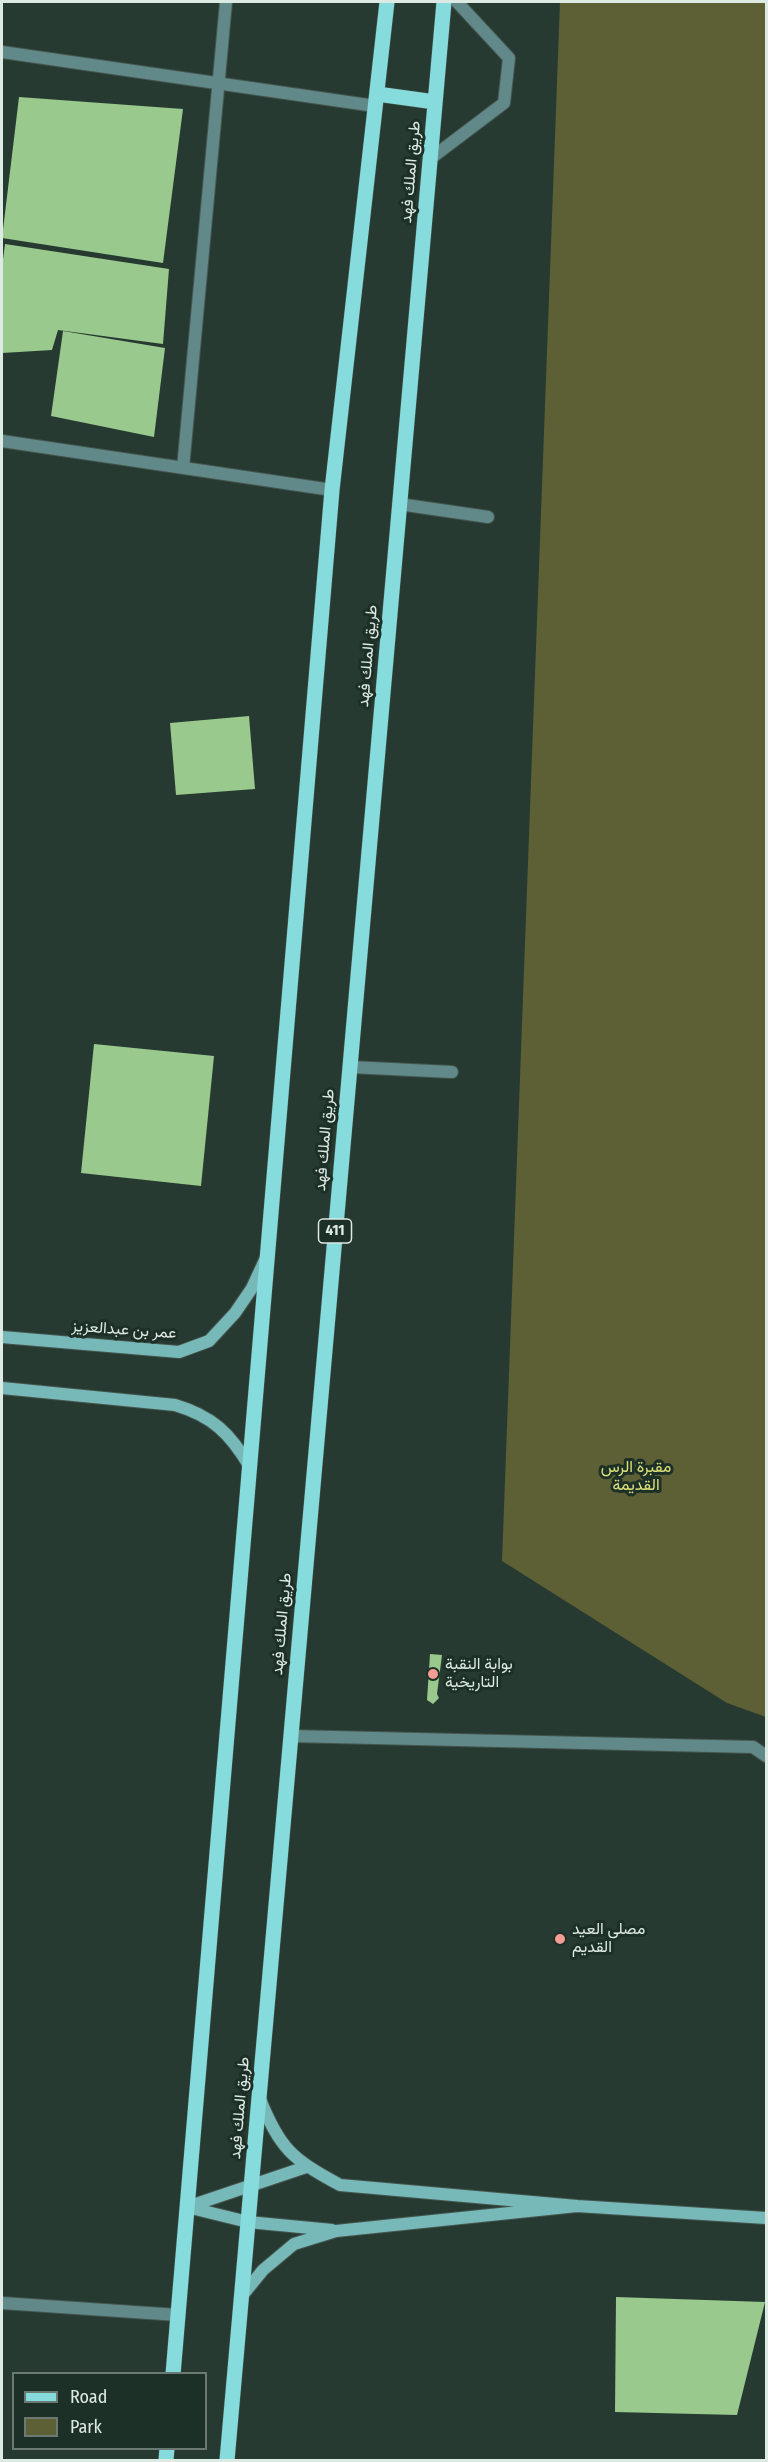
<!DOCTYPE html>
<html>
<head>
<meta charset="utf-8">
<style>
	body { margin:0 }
	#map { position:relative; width:768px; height:2462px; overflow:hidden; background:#273a32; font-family:"Fira Sans Condensed",sans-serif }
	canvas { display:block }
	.frame { position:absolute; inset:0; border:3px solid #dde9e3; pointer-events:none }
	.legend { position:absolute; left:12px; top:2372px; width:195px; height:78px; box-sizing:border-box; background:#1d3028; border:2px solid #6a7a73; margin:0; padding:8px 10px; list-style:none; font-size:18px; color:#dde9e3 }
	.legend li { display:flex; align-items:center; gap:12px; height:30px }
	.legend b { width:30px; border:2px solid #6a7a73 }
</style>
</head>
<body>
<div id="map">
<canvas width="768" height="2462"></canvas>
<div class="frame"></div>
<ul class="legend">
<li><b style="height:8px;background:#86dcdc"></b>Road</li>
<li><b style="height:16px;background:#5d5f35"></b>Park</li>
</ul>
</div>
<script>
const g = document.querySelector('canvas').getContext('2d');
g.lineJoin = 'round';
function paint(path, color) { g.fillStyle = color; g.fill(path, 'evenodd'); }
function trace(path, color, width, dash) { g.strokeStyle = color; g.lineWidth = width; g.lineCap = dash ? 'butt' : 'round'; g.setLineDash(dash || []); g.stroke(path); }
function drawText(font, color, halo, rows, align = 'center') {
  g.font = font + ' "Fira Sans Condensed",Vazirmatn,sans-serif'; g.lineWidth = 6; g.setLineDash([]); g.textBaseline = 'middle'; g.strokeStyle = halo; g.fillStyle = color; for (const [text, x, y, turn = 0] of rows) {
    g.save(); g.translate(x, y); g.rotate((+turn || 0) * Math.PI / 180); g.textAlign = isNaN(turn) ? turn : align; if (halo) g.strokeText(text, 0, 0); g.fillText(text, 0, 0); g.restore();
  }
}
paint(new Path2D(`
	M560,2H766V1717L727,1703L502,1561Z`), '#5d5f35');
paint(new Path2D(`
	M19,97L183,109L163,263L2,238Z
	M5,244L169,269L163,344L58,330L52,350L2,353V267Z
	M63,331L165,348L154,437L51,416Z
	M249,716L255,789L176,795L170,723Z
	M94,1044L214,1056L201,1186L81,1173Z
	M430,1654L442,1655L437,1694L439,1698L433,1704L427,1700Z
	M616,2297L765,2302L737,2415L615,2412Z`), '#99c98c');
const lane = new Path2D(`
	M430,159L504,103L509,58L457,2`);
const street = new Path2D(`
	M2,52L375,106
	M2,441L332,490
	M183,468L226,2
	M399,504L488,517
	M350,1067L452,1072
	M290,1736L753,1747L766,1756
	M2,2303L178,2315`);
const secondary = new Path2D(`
	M2,1337L179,1352L209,1341L235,1313L252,1288L265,1260
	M2,1388L175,1405C212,1416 230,1433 250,1467
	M306,2167L187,2207L248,2222L332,2230
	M577,2206L766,2218
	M241,2297L263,2270L294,2244L336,2231L577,2206L340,2185C292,2159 280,2149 260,2099`);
const primary = new Path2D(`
	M377,94L435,102
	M173,2374L332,490L387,2
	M166,2460L167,2448
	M227,2460L444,2`);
trace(lane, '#44564e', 14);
trace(street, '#44564e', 14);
trace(secondary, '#44564e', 14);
trace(primary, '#44564e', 16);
trace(lane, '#618989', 12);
trace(street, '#618989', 12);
trace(secondary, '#77b8b8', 12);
trace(primary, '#86dcdc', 15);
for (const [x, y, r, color] of [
	[433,1674,6,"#f59c94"],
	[560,1939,6,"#f59c94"]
]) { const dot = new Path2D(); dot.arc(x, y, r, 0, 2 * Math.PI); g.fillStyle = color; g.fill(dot); trace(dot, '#1d3028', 2); }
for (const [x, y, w] of [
	[335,1231,33]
]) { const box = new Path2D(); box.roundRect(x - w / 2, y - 12, w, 24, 4.5); g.fillStyle = '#1d3028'; g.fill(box); trace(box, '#dde9e3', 1.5); }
drawText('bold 15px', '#dde9e3', null, [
	["411",335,1231]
]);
drawText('16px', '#dde9e3', '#1d3028', [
	["طريق الملك فهد",411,172,-85],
	["طريق الملك فهد",368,656,-85],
	["طريق الملك فهد",325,1140,-85],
	["عمر بن عبدالعزيز",124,1330,4],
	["طريق الملك فهد",282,1624,-85],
	["طريق الملك فهد",240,2108,-85]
]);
drawText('16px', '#dde078', '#1d3028', [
	["مقبرة الرس",636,1468],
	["القديمة",636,1486]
]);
drawText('16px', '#dde9e3', '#1d3028', [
	["بوابة النقبة",445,1665],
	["التاريخية",445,1683],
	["مصلى العيد",572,1930],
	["القديم",572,1948]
], 'left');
</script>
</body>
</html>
